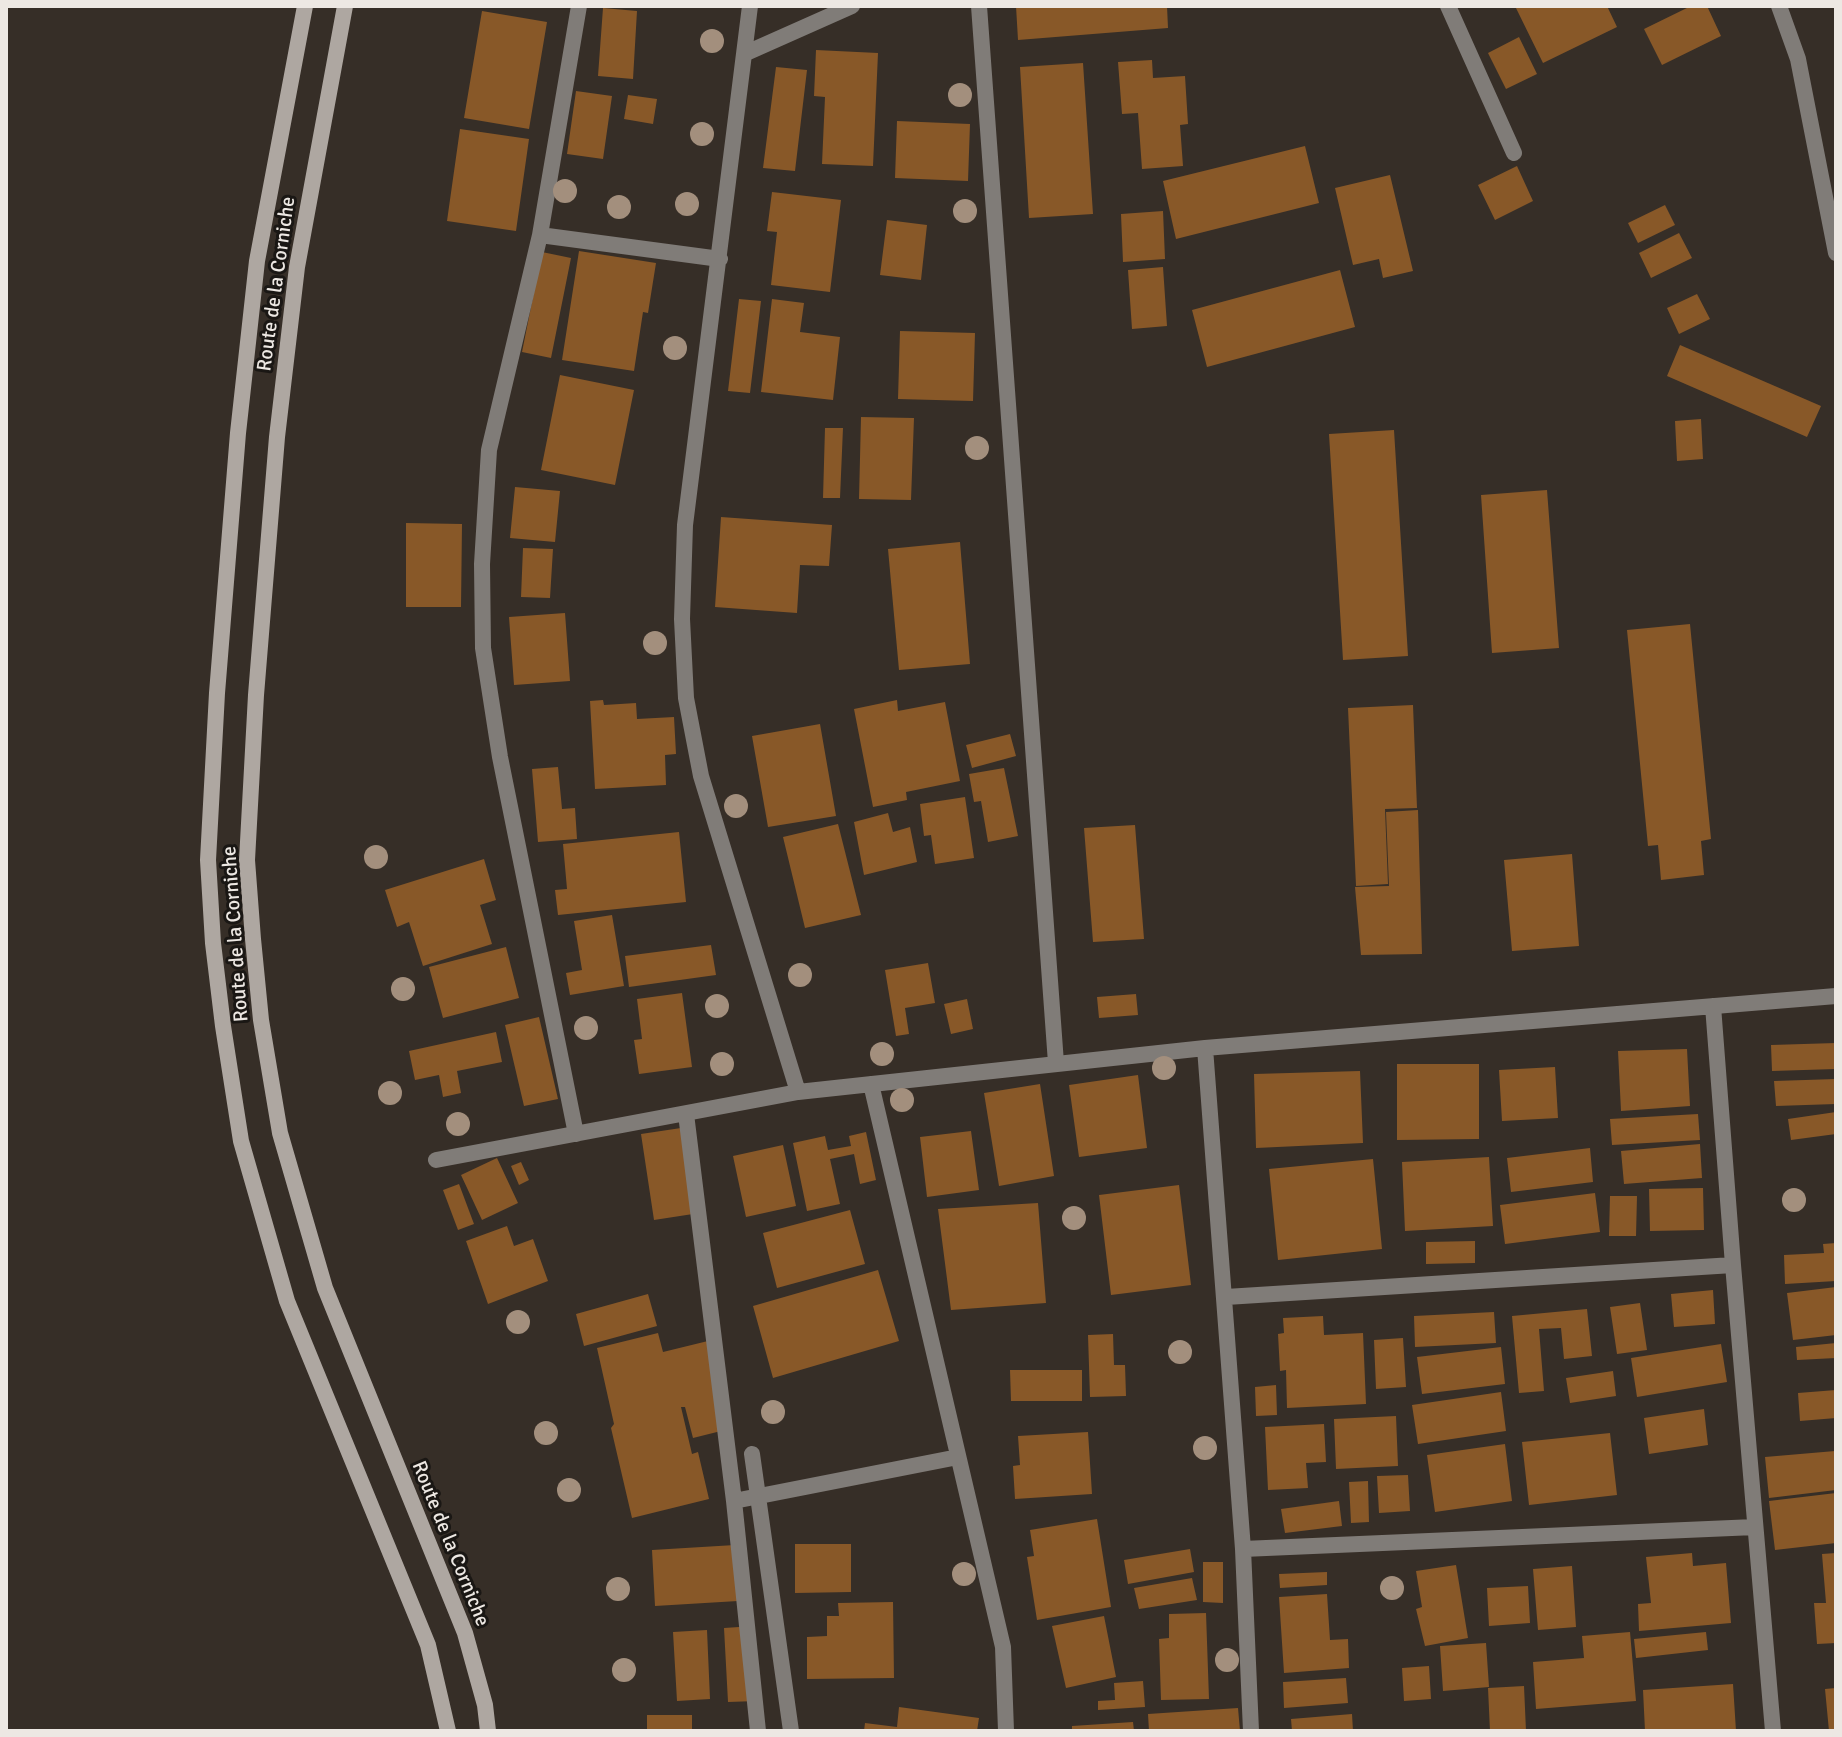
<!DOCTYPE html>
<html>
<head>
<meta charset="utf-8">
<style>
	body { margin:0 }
	#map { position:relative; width:1842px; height:1737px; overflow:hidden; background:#362e27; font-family:Signika,sans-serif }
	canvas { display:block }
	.frame { position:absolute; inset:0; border:8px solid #ede8e3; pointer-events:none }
</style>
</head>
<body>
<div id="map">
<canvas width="1842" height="1737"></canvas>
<div class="frame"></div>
</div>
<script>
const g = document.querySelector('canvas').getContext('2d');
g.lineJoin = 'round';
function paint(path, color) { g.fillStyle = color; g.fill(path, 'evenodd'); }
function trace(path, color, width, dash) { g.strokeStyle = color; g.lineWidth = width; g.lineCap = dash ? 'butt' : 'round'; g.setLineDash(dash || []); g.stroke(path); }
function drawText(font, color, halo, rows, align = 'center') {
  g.font = font + ' Signika,sans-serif'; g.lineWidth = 6; g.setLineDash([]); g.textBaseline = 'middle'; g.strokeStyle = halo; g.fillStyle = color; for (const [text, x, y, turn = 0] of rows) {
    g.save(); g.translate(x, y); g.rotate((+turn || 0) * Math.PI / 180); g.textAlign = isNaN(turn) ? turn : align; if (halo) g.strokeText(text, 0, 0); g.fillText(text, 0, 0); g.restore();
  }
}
paint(new Path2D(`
	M1016,6H1167L1168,28L1018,40Z
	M1515,6H1607L1617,27L1543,63Z
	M1691,6H1707L1721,36L1662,65L1644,29Z
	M603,8L637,11L633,79L598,76Z
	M482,11L547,22L529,129L464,118Z
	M1519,37L1537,74L1506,89L1488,53Z
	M816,50L878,53L873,166L822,164L825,97L814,96Z
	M1152,60L1153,78L1185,76L1188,124L1180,125L1183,166L1142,169L1138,113L1122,114L1118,62Z
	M1083,63L1093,214L1029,218L1020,67Z
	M776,67L807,70L795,171L763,168Z
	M576,91L612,96L603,159L567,154Z
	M628,95L657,99L653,124L624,119Z
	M897,121L970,124L968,181L895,178Z
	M460,129L529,139L516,231L447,221Z
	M1305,146L1319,203L1176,239L1163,181Z
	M1517,166L1533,201L1495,220L1478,185Z
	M1390,175L1413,271L1383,278L1379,259L1353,265L1335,188Z
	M772,192L841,200L830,292L771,285L777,232L767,231Z
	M1665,205L1675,225L1638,243L1628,223Z
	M1163,211L1165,259L1123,262L1121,214Z
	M887,220L927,225L921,280L880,275Z
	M1679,233L1692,258L1651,278L1639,253Z
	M579,251L656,263L648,313L643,312L634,371L562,360Z
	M542,252L571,258L551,358L522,352Z
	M1163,267L1167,326L1132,329L1128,270Z
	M1340,270L1355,327L1207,367L1192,310Z
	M1697,294L1710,319L1679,334L1667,308Z
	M739,299L761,301L750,393L728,391Z
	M772,299L804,303L800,332L840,337L833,400L761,392Z
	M900,331L975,333L973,401L898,399Z
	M1680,345L1821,406L1807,437L1667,376Z
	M560,375L634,390L615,485L541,470Z
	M861,417L914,418L911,500L859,499Z
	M1701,419L1703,459L1677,461L1675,421Z
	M825,428H843L840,498H823Z
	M1394,430L1408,656L1343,660L1329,434Z
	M515,487L560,491L555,542L510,538Z
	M1547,490L1559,648L1492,653L1481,495Z
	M721,517L832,525L829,566L800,565L797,613L715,607Z
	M406,523L462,524L461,607H406Z
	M960,542L970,664L899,670L888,549Z
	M523,548L553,549L550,598L521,597Z
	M565,613L570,681L514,685L509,617Z
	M1690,624L1711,839L1701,841L1704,875L1661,880L1658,845L1648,846L1627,630Z
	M603,700L604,705L636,703L637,719L674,717L676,754L665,755L666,785L595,789L590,701Z
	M897,700L898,711L945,702L960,781L906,792L907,800L873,807L854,709Z
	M1413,705L1417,808L1385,809L1388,884L1356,886L1348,708Z
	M820,724L836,816L768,827L752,736Z
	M1010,734L1016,756L972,768L966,745Z
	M558,767L562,809L575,808L577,839L538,842L532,769Z
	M1004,768L1018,836L988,842L981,801L974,802L969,774Z
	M965,797L974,858L935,864L931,835L924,836L920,804Z
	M1418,810L1422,954L1361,955L1355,887L1389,886L1386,812Z
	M888,813L893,832L910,827L917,862L864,875L854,822Z
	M838,824L861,915L805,928L783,837Z
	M1135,825L1144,939L1093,942L1084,828Z
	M679,832L686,902L558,915L555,890L567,889L563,844Z
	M1572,854L1579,946L1512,951L1504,860Z
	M484,859L496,900L480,905L492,944L423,966L409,922L397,927L385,890Z
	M612,915L624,986L570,995L566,973L582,970L574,921Z
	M711,945L716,975L629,987L625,956Z
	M506,947L519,998L443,1018L429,967Z
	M928,963L935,1003L905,1008L909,1034L896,1036L885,970Z
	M682,993L692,1067L639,1074L634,1040L642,1039L637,999Z
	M1136,994L1138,1015L1099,1018L1097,997Z
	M967,999L973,1029L951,1034L944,1004Z
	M539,1017L558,1099L524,1106L505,1025Z
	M496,1032L502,1062L457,1071L461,1093L443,1097L439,1075L415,1080L409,1051Z
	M1836,1043V1069L1772,1071L1771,1045Z
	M1687,1049L1690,1106L1621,1111L1618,1051Z
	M1397,1064H1479V1139L1397,1140Z
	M1555,1067L1558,1118L1502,1121L1499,1070Z
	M1360,1071L1363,1143L1256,1148L1254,1074Z
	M1138,1075L1147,1148L1079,1157L1069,1085Z
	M1836,1079V1104L1776,1106L1774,1081Z
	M1040,1084L1054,1176L999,1186L984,1093Z
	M1836,1112V1134L1791,1140L1788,1119Z
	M1698,1114L1700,1140L1612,1145L1610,1119Z
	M681,1128L693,1214L654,1220L641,1134Z
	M971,1131L979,1190L927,1197L920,1137Z
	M866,1132L876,1180L860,1184L854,1154L830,1159L840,1204L807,1211L793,1143L825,1136L828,1150L851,1146L849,1136Z
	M1700,1144L1702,1178L1624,1184L1621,1151Z
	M783,1145L796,1206L746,1217L733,1156Z
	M1590,1148L1593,1182L1511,1192L1507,1158Z
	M1489,1157L1493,1226L1405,1231L1402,1162Z
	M497,1158L518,1203L482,1220L461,1175Z
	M1373,1159L1382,1249L1278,1260L1269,1169Z
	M521,1162L529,1180L519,1185L511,1166Z
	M459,1184L474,1224L458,1230L443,1190Z
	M1179,1185L1191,1285L1111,1295L1099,1195Z
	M1703,1188L1704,1230L1650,1231L1649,1189Z
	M1595,1193L1600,1232L1505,1244L1500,1205Z
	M1610,1196H1637L1636,1236H1609Z
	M1038,1203L1046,1303L951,1310L938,1209Z
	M850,1210L865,1264L777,1288L763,1233Z
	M507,1226L514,1246L533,1239L548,1281L488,1304L466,1241Z
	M1475,1241V1263L1426,1264V1242Z
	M1836,1243V1281L1785,1284L1784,1255L1824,1253L1823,1244Z
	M878,1270L899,1341L773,1378L753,1306Z
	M1836,1287V1335L1793,1340L1787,1293Z
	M1713,1290L1715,1324L1674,1327L1671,1294Z
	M648,1294L657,1326L584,1346L576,1314Z
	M1640,1303L1647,1350L1617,1354L1610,1307Z
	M1587,1309L1592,1356L1564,1359L1561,1328L1539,1329L1544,1391L1519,1393L1512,1316Z
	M1494,1312L1496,1343L1415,1347L1414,1316Z
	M1323,1316L1324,1335L1363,1333L1366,1404L1287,1408L1286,1370L1280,1371L1278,1334L1284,1333L1283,1318Z
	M658,1333L663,1352L712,1340L729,1429L693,1438L685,1407H681L692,1454L698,1452L709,1499L632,1518L611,1428L614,1424L597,1348Z
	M1113,1334L1114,1365H1125L1126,1396L1090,1397L1088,1335Z
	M1403,1338L1406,1387L1376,1389L1374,1340Z
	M1836,1343V1358L1797,1360L1796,1347Z
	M1721,1344L1727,1382L1637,1397L1631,1358Z
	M1501,1347L1505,1384L1422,1394L1417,1357Z
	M1010,1370H1082V1401H1011Z
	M1613,1371L1616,1396L1570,1403L1566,1378Z
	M1276,1385L1277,1415L1256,1416L1255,1387Z
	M1836,1390V1418L1800,1421L1798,1393Z
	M1501,1392L1506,1431L1418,1444L1412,1405Z
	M1704,1409L1708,1445L1649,1454L1644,1418Z
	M1396,1416L1398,1466L1336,1469L1334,1419Z
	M1324,1424L1326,1462L1306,1463L1308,1488L1268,1490L1265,1427Z
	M1088,1432L1092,1494L1015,1499L1013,1466L1020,1465L1018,1436Z
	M1610,1433L1617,1495L1529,1505L1522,1442Z
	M1505,1444L1512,1501L1435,1512L1427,1455Z
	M1835,1451L1836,1490L1769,1498L1765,1457Z
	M1408,1475L1410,1511L1379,1513L1377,1476Z
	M1368,1481L1369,1522L1351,1523L1349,1482Z
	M1836,1493V1543L1775,1550L1769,1501Z
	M1339,1501L1342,1526L1285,1533L1281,1509Z
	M1097,1519L1111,1607L1037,1620L1027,1557L1034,1556L1030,1530Z
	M795,1544H851V1592L795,1593Z
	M735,1545L738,1601L655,1606L652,1550Z
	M1190,1549L1194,1572L1128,1584L1124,1560Z
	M1692,1553L1693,1566L1726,1563L1731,1623L1639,1631L1638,1604L1651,1603L1646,1557Z
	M1836,1553V1643L1817,1644L1814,1603H1826L1822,1554Z
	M1203,1562H1223V1603L1203,1602Z
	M1456,1565L1468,1638L1425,1646L1416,1609L1422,1607L1416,1571Z
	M1572,1566L1576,1627L1538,1630L1533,1569Z
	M1327,1572V1585L1280,1588L1279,1574Z
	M1192,1578L1197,1600L1139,1609L1134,1588Z
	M1528,1586L1530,1623L1489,1626L1487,1588Z
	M1327,1594L1330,1640L1348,1639L1349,1668L1284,1673L1279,1597Z
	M893,1602L894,1678L807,1679V1637L827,1636V1616H839L838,1603Z
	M1206,1613L1209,1699L1161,1700L1159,1639L1169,1638V1614Z
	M1104,1616L1116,1677L1066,1688L1052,1626Z
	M754,1626L757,1701L728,1702L724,1628Z
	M707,1630L710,1699L677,1701L673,1632Z
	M1630,1632L1636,1701L1536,1709L1533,1662L1584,1658L1582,1636Z
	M1706,1632L1708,1650L1636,1658L1634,1639Z
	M1486,1643L1489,1687L1443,1691L1440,1646Z
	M1429,1666L1431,1699L1404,1701L1402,1668Z
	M1346,1678L1348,1703L1284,1708L1283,1682Z
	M1143,1681L1145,1707L1098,1710V1701L1115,1700L1114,1683Z
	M1733,1684L1736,1731H1645L1643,1690Z
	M1524,1686L1526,1731H1490L1488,1688Z
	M1836,1688V1731H1829L1825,1689Z
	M899,1707L979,1718L977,1731H864L865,1723L897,1727Z
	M1238,1708L1240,1731H1149L1148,1714Z
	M1352,1714L1353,1731H1292L1291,1719Z
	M647,1715H692V1731H647Z
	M1133,1722L1134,1731H1072V1726Z`), '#885828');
trace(new Path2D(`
	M750,6L685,525L682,619L686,698L701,776L798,1092
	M979,6L1056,1063
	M1448,6L1514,153
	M1779,6L1798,59L1836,253
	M744,54L852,6
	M540,235L720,259
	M1713,1006L1733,1265L1773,1731
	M1205,1048L1243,1549L1251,1731
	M871,1084L1003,1647L1006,1731
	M686,1114L734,1501L758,1731
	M576,1134L500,757L483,648L482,564L489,450L540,235L579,6
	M436,1160L798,1092L1205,1048L1836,996
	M1226,1297L1733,1265
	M752,1454L791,1731
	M734,1501L958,1457
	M1243,1549L1755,1527`), '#807c78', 16);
trace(new Path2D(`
	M305,6L257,261L238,433L217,693L208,860L213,943L223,1026L241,1141L287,1301L428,1645L448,1731
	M345,6L297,267L277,437L256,695L247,860L253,939L261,1020L280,1133L325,1288L465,1633L485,1705L488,1731`), '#aea7a1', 16);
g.fillStyle = '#a38f7d';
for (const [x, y] of [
	[712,41],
	[960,95],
	[702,134],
	[565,191],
	[687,204],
	[619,207],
	[965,211],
	[675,348],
	[977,448],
	[655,643],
	[736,806],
	[376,857],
	[800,975],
	[403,989],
	[717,1006],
	[586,1028],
	[882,1054],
	[722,1064],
	[1164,1068],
	[390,1093],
	[902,1100],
	[458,1124],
	[1794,1200],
	[1074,1218],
	[518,1322],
	[1180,1352],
	[773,1412],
	[546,1433],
	[1205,1448],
	[569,1490],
	[964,1574],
	[1392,1588],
	[618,1589],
	[1227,1660],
	[624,1670]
]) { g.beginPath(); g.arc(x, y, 12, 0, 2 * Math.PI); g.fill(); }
drawText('20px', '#ede8e3', '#1a1714', [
	["Route de la Corniche",277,284,-82],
	["Route de la Corniche",236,934,-94],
	["Route de la Corniche",450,1544,68]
]);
</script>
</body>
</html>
